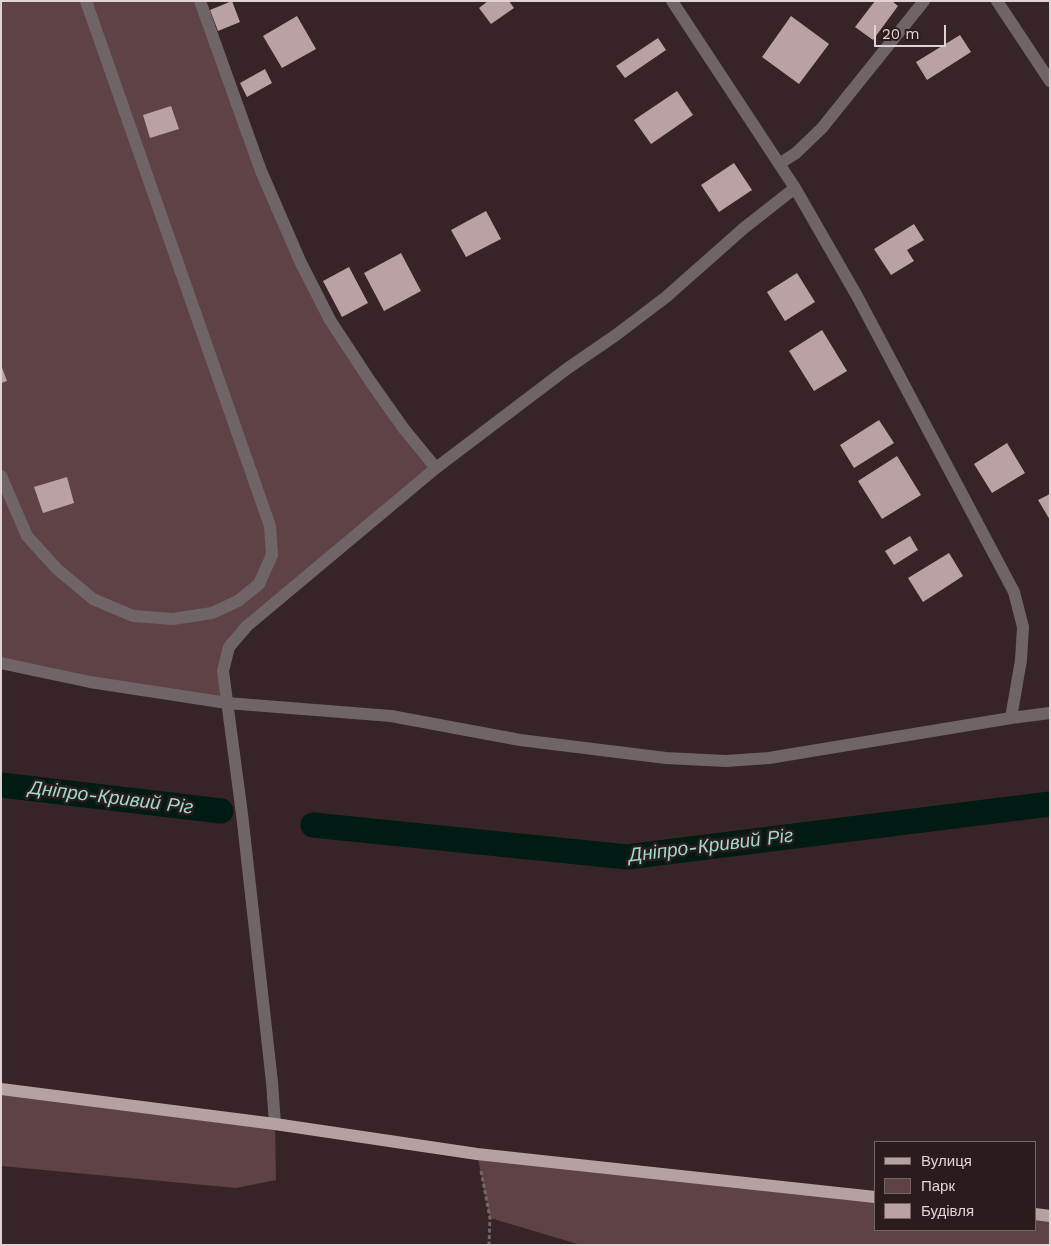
<!DOCTYPE html>
<html>
<head>
<meta charset="utf-8">
<style>
	body { margin:0 }
	#map { position:relative; width:1051px; height:1246px; overflow:hidden; background:#362426; font-family:"Work Sans",sans-serif }
	canvas { display:block }
	.frame { position:absolute; inset:0; border:2px solid #e0d3d4; pointer-events:none }
	.legend { position:absolute; left:874px; top:1141px; width:162px; height:90px; box-sizing:border-box; background:#2c1b1c; border:1px solid #746566; margin:0; padding:6px 9px; list-style:none; font-size:15px; color:#e0d3d4 }
	.legend li { display:flex; align-items:center; gap:10px; height:25px }
	.legend b { width:25px; border:1px solid #746566 }
	.scale { position:absolute; left:874px; top:25px; width:72px; height:22px; box-sizing:border-box; border:2px solid #e0d3d4; border-top:0; padding-left:6px; font-size:15px; line-height:18px; white-space:nowrap; color:#e0d3d4; -webkit-text-stroke:4px #2c1b1c; paint-order:stroke }
</style>
</head>
<body>
<div id="map">
<canvas width="1051" height="1246"></canvas>
<div class="frame"></div>
<ul class="legend">
<li><b style="height:6px;background:#b5a0a2"></b>Вулиця</li>
<li><b style="height:14px;background:#5e4245"></b>Парк</li>
<li><b style="height:14px;background:#baa2a4"></b>Будівля</li>
</ul>
<div class="scale">20 m</div>
</div>
<script>
const g = document.querySelector('canvas').getContext('2d');
g.lineJoin = 'round';
function paint(path, color) { g.fillStyle = color; g.fill(path, 'evenodd'); }
function trace(path, color, width, dash) { g.strokeStyle = color; g.lineWidth = width; g.lineCap = dash ? 'butt' : 'round'; g.setLineDash(dash || []); g.stroke(path); }
function drawText(font, color, halo, rows, align = 'center') {
  g.font = font + ' "Work Sans",sans-serif'; g.lineWidth = 5; g.setLineDash([]); g.textBaseline = 'middle'; g.strokeStyle = halo; g.fillStyle = color; for (const [text, x, y, turn = 0] of rows) {
    g.save(); g.translate(x, y); g.rotate((+turn || 0) * Math.PI / 180); g.textAlign = isNaN(turn) ? turn : align; if (halo) g.strokeText(text, 0, 0); g.fillText(text, 0, 0); g.restore();
  }
}
paint(new Path2D(`
	M1,1H196L330,320L436,468L229,647L227,703L1,663Z
	M1,1089L275,1124L276,1180L236,1188L1,1166Z
	M477,1154L875,1197V1230H1035V1214L1050,1216V1245H581L490,1218Z`), '#5e4245');
trace(new Path2D(`
	M1,785L221,811
	M313,825L627,857L1050,804`), '#001a14', 25);
paint(new Path2D(`
	M232,1L240,22L218,31L210,10Z
	M488,1H509L514,8L491,24L479,8Z
	M875,1H892L898,6L873,40L855,27Z
	M297,16L316,49L282,68L263,36Z
	M791,16L829,44L799,84L762,57Z
	M960,35L971,52L927,80L916,62Z
	M658,38L666,50L625,78L616,66Z
	M265,69L272,83L247,97L240,83Z
	M677,91L693,115L651,144L634,120Z
	M171,106L179,129L150,138L143,115Z
	M734,163L752,190L719,212L701,185Z
	M486,211L501,239L466,257L451,230Z
	M914,224L924,240L907,250L914,261L891,275L874,249Z
	M401,253L421,291L384,311L364,273Z
	M349,267L368,303L342,317L323,281Z
	M797,273L815,302L785,321L767,292Z
	M822,330L847,371L814,391L789,351Z
	M1,365L7,381L1,383Z
	M879,420L894,443L854,468L840,445Z
	M1007,443L1025,473L992,493L974,464Z
	M897,456L921,495L882,519L858,481Z
	M67,477L74,503L43,513L34,487Z
	M1050,494V520L1038,500Z
	M910,536L918,550L894,565L885,551Z
	M949,553L963,576L923,602L908,578Z`), '#baa2a4');
trace(new Path2D(`
	M481,1171L490,1218L489,1245`), '#756567', 3, [4, 2.5]);
trace(new Path2D(`
	M200,1L261,171L300,261L330,320L370,381L404,429L436,468
	M672,1L795,188L857,296L1014,592L1023,627L1021,660L1011,718
	M997,1L1050,81
	M779,164L796,153L822,128L924,1
	M1,476L27,536L57,569L93,599L133,616L173,619L212,613L238,601L259,584L272,555L270,526L86,1
	M1,663L90,682L227,703L391,716L520,740L666,758L726,761L769,758L1011,718L1050,713
	M275,1124L272,1082L242,814L223,671L229,647L247,626L436,468L568,368L616,335L666,297L744,228L795,188`), '#6f6566', 12);
trace(new Path2D(`
	M1,1089L275,1124L477,1154L875,1197
	M1035,1214L1050,1216`), '#b5a0a2', 12);
drawText('italic 19px', '#97decb', '#2c1b1c', [
	["Дніпро-Кривий Ріг",111,798,7],
	["Дніпро-Кривий Ріг",711,846,-7]
]);
</script>
</body>
</html>
